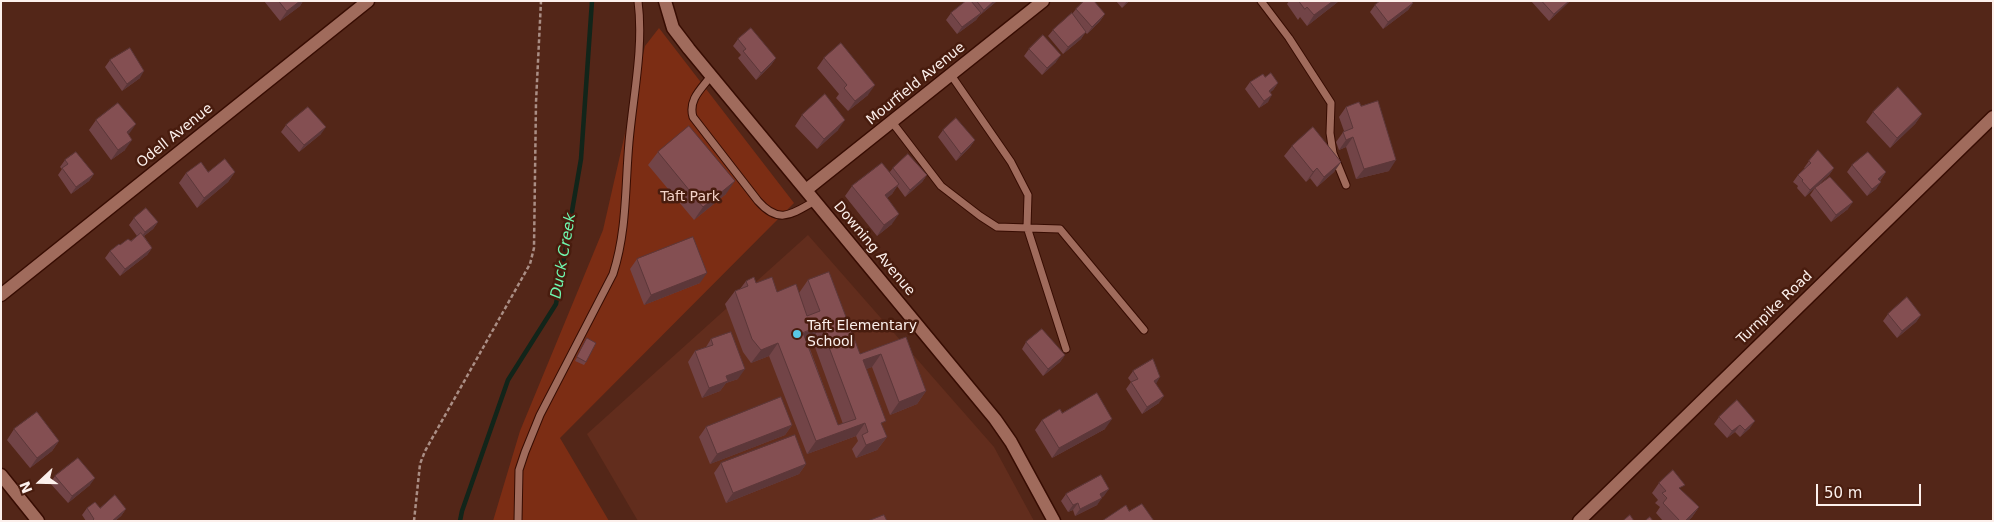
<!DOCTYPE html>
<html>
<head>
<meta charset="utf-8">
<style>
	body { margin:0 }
	#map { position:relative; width:1994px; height:522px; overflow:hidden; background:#532618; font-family:"DejaVu Sans",sans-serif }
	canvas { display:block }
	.frame { position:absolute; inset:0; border:2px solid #fcf0ec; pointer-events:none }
	.north { position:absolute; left:15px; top:457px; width:50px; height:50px; -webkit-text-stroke:4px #481c0e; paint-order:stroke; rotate:249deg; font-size:14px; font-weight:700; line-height:20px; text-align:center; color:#fcf0ec }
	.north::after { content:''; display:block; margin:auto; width:18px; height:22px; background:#fcf0ec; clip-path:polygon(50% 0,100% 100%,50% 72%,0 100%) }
	.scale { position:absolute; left:1816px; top:484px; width:105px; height:22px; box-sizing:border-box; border:2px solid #fcf0ec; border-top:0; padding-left:6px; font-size:15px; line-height:18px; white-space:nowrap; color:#fcf0ec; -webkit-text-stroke:4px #481c0e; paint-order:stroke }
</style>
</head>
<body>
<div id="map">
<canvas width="1994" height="522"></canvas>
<div class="frame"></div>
<div class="north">N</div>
<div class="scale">50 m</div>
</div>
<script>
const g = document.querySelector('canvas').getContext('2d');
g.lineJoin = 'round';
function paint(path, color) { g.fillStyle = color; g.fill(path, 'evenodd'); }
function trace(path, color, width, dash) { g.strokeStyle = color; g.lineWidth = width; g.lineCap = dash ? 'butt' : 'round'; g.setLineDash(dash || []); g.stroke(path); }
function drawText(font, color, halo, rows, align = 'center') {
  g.font = font + ' "DejaVu Sans",sans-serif'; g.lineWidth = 5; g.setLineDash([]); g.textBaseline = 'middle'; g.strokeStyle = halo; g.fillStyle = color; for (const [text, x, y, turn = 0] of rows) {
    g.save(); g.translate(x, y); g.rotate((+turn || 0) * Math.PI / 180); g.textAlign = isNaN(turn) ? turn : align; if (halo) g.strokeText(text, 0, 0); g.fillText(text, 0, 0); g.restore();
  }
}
paint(new Path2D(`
	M808,235L994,447L1034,521H638L587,434Z`), '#622d1d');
paint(new Path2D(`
	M659,28L794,203L560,438L609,521H493L520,431L603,230L645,46Z`), '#7c2d14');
trace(new Path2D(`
	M460,521L462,511L508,380L556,304L581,159L592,1`), '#12251a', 4.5);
const service = new Path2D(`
	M1261,1L1289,38L1331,103L1330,133L1333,153L1346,185
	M951,75L1011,162L1028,195L1027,227L1066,349
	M711,76C701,89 688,100 693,117L758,201C779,225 792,214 815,201
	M892,122L941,186L980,216L997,227L1060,229L1144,330
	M518,521L519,470L525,452L540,415L613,274C627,231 625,187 629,142C633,96 644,47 638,1`);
const minor = new Path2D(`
	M806,190L1043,1
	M1,295L368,1
	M1,475L38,521
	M1579,521L1993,117`);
const tertiary = new Path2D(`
	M665,1L673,28L689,49L995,419L1011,442L1054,521`);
trace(service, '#370c02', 9);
trace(minor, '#370c02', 15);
trace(tertiary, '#370c02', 15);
trace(new Path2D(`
	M414,521L420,464L425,451L530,264L534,248L536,102L541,1`), '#aa8e85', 2.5, [4, 2.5]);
trace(service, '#a06b5c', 7);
trace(minor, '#a06b5c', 12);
trace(tertiary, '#a06b5c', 12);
paint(new Path2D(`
	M264,1H303L300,6L280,21Z
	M966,1H997L979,16L976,20L957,34L946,20L951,13Z
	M1116,1H1129L1122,8Z
	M1289,1H1339L1307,26L1300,17L1298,20L1287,4Z
	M1531,1H1570L1549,21Z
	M1413,3L1408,10L1383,29L1370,12L1375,5Z
	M1076,9L1105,14L1100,21L1087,34L1085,32L1081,39L1063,54L1048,36L1053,30L1072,14Z
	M738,39L776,58L771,65L756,80L738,58L741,55L733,46Z
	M1029,49L1056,62L1042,75L1024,56Z
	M824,58L868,95L848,111L836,98L839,94L817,68Z
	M110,60L140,78L122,91L105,67Z
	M1265,77L1278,83L1273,90L1270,92L1268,102L1259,108L1245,89L1250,82Z
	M1346,107L1389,171L1356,179L1346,147L1339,150L1336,142L1344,131L1339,117Z
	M1873,112L1922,114L1915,124L1890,148L1866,122Z
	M802,115L838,130L817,149L795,126Z
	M96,120L125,150L111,160L89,130Z
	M286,125L321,134L299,152L281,132Z
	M943,130L975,140L970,147L956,161L938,137Z
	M1292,146L1341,162L1334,172L1317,187L1310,178L1306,182L1284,156Z
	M658,152L726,194L694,220L648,165Z
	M65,160L94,174L89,181L71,194L58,175L62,169L60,167Z
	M1809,161L1834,168L1829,175L1805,197L1797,188L1798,186L1793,182L1798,175L1805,168H1804Z
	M1852,165L1886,172L1880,181L1876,189L1867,196L1847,172Z
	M893,168L927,175L922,182L905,197L897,186L892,194L887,198L892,224L877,236L845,196L852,186L889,173Z
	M208,172H235L228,182L197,208L179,183L186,173Z
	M1815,188L1848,209L1831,222L1810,195Z
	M134,218L158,222L153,229L144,236L152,248L147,255L120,276L105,258L110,251L131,241L137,236L129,225Z
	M637,259L700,283L644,305L630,269Z
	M808,280L860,354L906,337L926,391L917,404L890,415L872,367L866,369L882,426L887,437L877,450L856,458L852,449L858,441L856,436L807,454L769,356L751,363L743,352L725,304L735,291L740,289L746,281L756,283L777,292L799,293ZM812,339L843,424L838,425L807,341Z
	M1888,314L1921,315L1916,322L1897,338L1883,321Z
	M587,338L586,362L584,365L575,361Z
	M711,339L738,379L726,383L720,391L702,398L688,362L695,351L706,347Z
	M1026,342L1065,355L1060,362L1043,376L1022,349Z
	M1133,371L1159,403L1142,414L1126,389L1131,382L1128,378Z
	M1062,413L1105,429L1052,458L1035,430L1042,420Z
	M1719,417L1750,428L1740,437L1735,432L1727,438L1714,424Z
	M792,425L785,435L710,464L699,437L706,427Z
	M14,429L59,441L52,451L30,468L7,440Z
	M721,463L806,464L799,474L726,503L714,473Z
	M55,476L90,485L68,503L50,483Z
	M1659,483L1681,490L1699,507L1692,517L1688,521H1663L1656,513L1660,507L1655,503L1658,500L1652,493Z
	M1066,494L1104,496L1101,497L1097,505L1075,516L1073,510L1068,512L1061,501Z
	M87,508H100L126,509L121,516L115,521H86L82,515Z`), '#724447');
paint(new Path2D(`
	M300,1H303L300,6L280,21L287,11Z
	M994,1H997L979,16L984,10Z
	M1127,1H1129L1122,8Z
	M1333,1H1339L1307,26L1314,15Z
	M1569,1H1570L1549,21L1554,14Z
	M1413,3L1408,10L1383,29L1388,22Z
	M981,13L976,20L957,34L962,27Z
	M1105,14L1100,21L1087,34L1092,27Z
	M1086,32L1081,39L1063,54L1068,47Z
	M1061,55L1056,62L1042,75L1047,68Z
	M776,58L771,65L756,80L761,73Z
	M144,71L140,78L122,91L127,84Z
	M1278,83L1273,90L1264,98L1269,91Z
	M875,85L868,95L848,111L855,101Z
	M1272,95L1268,102L1259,108L1264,101Z
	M1922,114L1915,124L1890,148L1897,138Z
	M845,120L838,130L817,149L824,139Z
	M136,124L129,134L127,132Z
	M326,127L321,134L299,152L304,145Z
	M1353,137L1346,147L1339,150L1346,140Z
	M132,140L125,150L111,160L118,150Z
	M975,140L970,147L956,161L961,154Z
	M1396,160L1389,171L1356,179L1364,169Z
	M1341,162L1334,172L1317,187L1324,177Z
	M1317,168L1310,178L1306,182L1313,172Z
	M1834,168L1829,175L1805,197L1810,190Z
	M235,172L228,182L197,208L204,198Z
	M1886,172L1881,179L1873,186L1878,179Z
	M94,174L89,181L71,194L76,187Z
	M927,175L922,182L905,197L910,190Z
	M735,181L726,194L694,220L703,207Z
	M1881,182L1876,189L1867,196L1872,189Z
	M899,184L892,194L878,206L885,195Z
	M1853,202L1848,209L1831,222L1836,215Z
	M899,214L892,224L877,236L884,225Z
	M158,222L153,229L140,239L145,232Z
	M152,248L147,255L120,276L125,269Z
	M707,273L700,283L644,305L651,295Z
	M1921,315L1916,322L1897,338L1902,331Z
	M821,326L812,339L794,346L803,333Z
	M778,343L769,356L751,363L761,350Z
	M881,354L872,367L854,374L863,360Z
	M1065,355L1060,362L1043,376L1048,369Z
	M745,369L738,379L726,383L720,391L702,398L709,388L726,376Z
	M1160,377L1156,384L1154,381Z
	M926,391L917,404L890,415L899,402Z
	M1164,396L1159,403L1142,414L1147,407Z
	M1112,419L1105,429L1052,458L1059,448Z
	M1755,421L1750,428L1740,437L1745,430Z
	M865,423L856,436L807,454L816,441Z
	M792,425L785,435L710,464L717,454Z
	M1740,425L1735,432L1727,438L1732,431Z
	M887,437L877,450L856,458L866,445Z
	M59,441L52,451L30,468L37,458Z
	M806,464L799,474L726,503L733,493Z
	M95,478L90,485L68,503L72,496Z
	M1109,489L1104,496L1095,501L1100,494Z
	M1102,498L1097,505L1075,516L1080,509Z
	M1078,503L1073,510L1068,512L1073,505Z
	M1699,507L1692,517L1688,521H1685Z
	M126,509L121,516L115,521H112Z`), '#5c3739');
const building = new Path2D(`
	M279,1H300L287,11Z
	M966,1H971L981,13L962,27L951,13Z
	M977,1H994L984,10Z
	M1084,1H1094L1105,14L1092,27L1076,9Z
	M1299,1H1333L1314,15L1307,7L1305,9Z
	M1380,1H1411L1413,3L1388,22L1375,5Z
	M1542,1H1569L1554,14Z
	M1072,13L1086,32L1068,47L1053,30Z
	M751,28L776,58L761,73L743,51L746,49L738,39Z
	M1043,35L1061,55L1047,68L1029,49Z
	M841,43L875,85L855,101L844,88L847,85L824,58Z
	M130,48L144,71L127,84L110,60Z
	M1271,73L1278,83L1269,91L1272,95L1264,101L1250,82L1263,74L1265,77Z
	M1898,87L1922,114L1897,138L1873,112Z
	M825,94L845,120L824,139L802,115Z
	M1378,101L1396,160L1364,169L1353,137L1346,140L1343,132L1353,128L1346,107L1359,102L1361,106Z
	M118,103L136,124L127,132L132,140L118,150L96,120Z
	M308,107L326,127L304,145L286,125Z
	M956,118L975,140L961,154L943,130Z
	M689,126L735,181L703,207L658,152Z
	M1313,127L1341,162L1324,177L1317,168L1313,172L1292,146Z
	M1818,150L1834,168L1810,190L1802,181L1803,180L1798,175L1811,163L1809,161Z
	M76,152L94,174L76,187L62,168L68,164L65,160Z
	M1868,152L1886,172L1878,179L1881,182L1872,189L1852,165Z
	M908,154L927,175L910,190L893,168Z
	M225,159L235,172L204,198L186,173L201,162L208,172Z
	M882,163L899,184L885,195L899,214L884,225L852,186Z
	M1830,177L1853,202L1836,215L1815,188Z
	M146,208L158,222L145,232L134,218Z
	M141,233L152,248L125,269L110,251L119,244L120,245L128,239L131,241Z
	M693,237L707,273L651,295L637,259Z
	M829,272L860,354L906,337L926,391L899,402L881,354L863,360L886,421L881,423L887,437L866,445L862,435L868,432L865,423L816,441L778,343L761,350L752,339L735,291L748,286L746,281L754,277L756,283L772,277L777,292L796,284L807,316L820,311L808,280ZM821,326L856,419L838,425L803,333Z
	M1907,297L1921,315L1902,331L1888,314Z
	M1042,329L1065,355L1048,369L1026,342Z
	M731,332L745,369L726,376L728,381L709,388L695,351L713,345L711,339Z
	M587,338L596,343L586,362L577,357Z
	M1153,359L1160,377L1154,381L1164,396L1147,407L1131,382L1138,379L1133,371Z
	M1097,393L1112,419L1059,448L1042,420L1060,409L1062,413Z
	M781,397L792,425L717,454L706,427Z
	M1737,400L1755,421L1745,430L1740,425L1732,431L1719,417Z
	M37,412L59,441L37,458L14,429Z
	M795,435L806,464L733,493L721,463Z
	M78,458L95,478L72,496L55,476Z
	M1673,470L1685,485L1679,488L1699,507L1685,521H1680L1663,503L1667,498L1662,493L1666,491L1659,483Z
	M1101,475L1109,489L1100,494L1102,498L1080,509L1078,503L1073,505L1066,494Z
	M115,495L126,509L112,521H92L94,519L87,508L95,502L100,508Z
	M1142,504L1154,521H1102L1126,505L1129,511Z
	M884,515L887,521H868Z
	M1630,515L1634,521H1623Z
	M1650,517L1653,521H1645Z`);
paint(building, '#844f52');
trace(building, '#5c3739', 1);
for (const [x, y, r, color] of [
	[797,334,5,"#59c8e5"]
]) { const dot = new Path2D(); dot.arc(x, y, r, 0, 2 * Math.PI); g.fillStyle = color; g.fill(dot); trace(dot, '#481c0e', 2); }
drawText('14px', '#fcf0ec', '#481c0e', [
	["Mourfield Avenue",916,84,-39],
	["Odell Avenue",175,136,-39],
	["Downing Avenue",874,249,50],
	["Turnpike Road",1775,308,-44]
]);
drawText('14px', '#f4d3c9', '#481c0e', [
	["Taft Park",690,197]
]);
drawText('14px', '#fcf0ec', '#481c0e', [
	["Taft Elementary",807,326],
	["School",807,342]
], 'left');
drawText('italic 15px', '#6ff8af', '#481c0e', [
	["Duck Creek",564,256,-80]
]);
</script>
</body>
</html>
